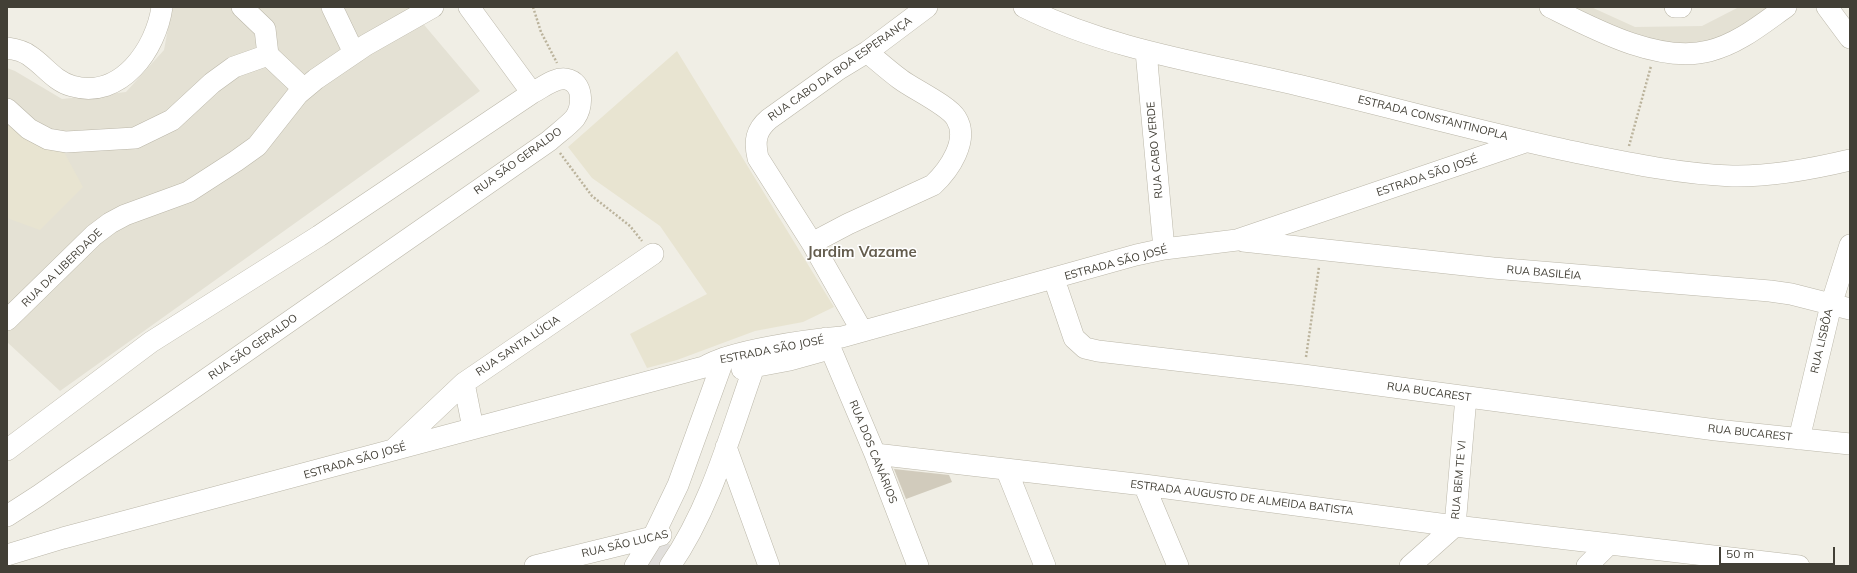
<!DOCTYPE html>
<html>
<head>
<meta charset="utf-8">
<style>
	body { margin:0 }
	#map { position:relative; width:1857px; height:573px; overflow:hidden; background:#f0eee5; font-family:Mulish,sans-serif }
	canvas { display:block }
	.frame { position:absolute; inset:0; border:8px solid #423f36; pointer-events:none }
	.scale { position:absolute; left:1719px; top:547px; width:116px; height:18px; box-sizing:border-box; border:2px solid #423f36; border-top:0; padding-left:5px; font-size:12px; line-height:14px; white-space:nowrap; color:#423f36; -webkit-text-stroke:3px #fff; paint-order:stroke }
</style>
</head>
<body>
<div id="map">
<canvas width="1857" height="573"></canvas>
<div class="frame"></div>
<div class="scale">50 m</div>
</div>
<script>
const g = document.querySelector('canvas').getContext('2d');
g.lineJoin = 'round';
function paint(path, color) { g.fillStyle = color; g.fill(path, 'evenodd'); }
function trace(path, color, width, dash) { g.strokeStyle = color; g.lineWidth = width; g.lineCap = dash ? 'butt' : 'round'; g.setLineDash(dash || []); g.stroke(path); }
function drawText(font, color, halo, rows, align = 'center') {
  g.font = font + ' Mulish,sans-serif'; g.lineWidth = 3; g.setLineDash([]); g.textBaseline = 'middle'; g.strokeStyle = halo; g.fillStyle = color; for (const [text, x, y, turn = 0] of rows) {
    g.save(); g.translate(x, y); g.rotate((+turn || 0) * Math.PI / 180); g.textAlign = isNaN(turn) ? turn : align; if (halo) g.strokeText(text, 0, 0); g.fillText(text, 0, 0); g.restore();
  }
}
paint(new Path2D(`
	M172,7H409L480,91L60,391L7,342V68L15,71L62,99L126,92L164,50Z
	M1556,7H1591L1635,27L1702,26L1739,7H1777L1722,38L1663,49Z`), '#e4e1d4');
paint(new Path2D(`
	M677,51L834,307L803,322L755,331L677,360L647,368L630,334L707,294L660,226L592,178L568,147Z
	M7,121L64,152L83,187L40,230L7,218Z`), '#e8e4d1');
paint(new Path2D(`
	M660,541L671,545L660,566H643Z`), '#e2e0dd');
paint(new Path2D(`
	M894,469L949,475L952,482L906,499Z`), '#d1cbbc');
const minor = new Path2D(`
	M242,7L265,29L268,55L304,89
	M332,7L354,53
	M469,7L532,93
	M1024,7C1112,51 1211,64 1306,87C1399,109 1491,135 1584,154C1633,164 1682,174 1732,176C1771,177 1812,169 1850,160
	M1550,7C1594,29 1659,64 1709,51C1738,44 1762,24 1786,7
	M1675,7H1681
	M1827,7L1850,38
	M7,48C14,49 24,51 30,56C45,66 54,81 72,86C121,100 156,49 162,7
	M1146,51L1164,249
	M7,109L29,129L48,139L66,142L135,138L172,120L212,83L234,67L268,55
	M1243,241L1493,268L1770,291L1791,294L1850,309
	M812,243L848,224L933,185C949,170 970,140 956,118C948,105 913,89 900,79C889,71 878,61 867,52
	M1054,279L1074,338L1085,348L1098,351L1303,375L1716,430L1850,444
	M7,320L94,235L110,223L125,215L188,192L236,161L257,146L298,94L316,79L366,45L433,7
	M862,331L812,243L758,158C754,141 756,130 769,119L839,69L867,52L927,7
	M826,338L875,454L918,566
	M742,369L790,360L826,350
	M464,383L473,428
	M1799,439L1831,305L1850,245
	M726,447L769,566
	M394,449L464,383L653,254
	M7,450L151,342L319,236L532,93C542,88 555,77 566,79C584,82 583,106 575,118C568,126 558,133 549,141L38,496L7,516
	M875,454L1144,485L1455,526L1799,566
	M1007,471L1045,566
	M1144,485L1178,566
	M7,555L63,538L704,367C731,350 808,340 842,337L1136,255L1164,249L1237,240L1525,142
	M535,566L661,535
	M635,566L653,537L678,485L724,358
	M670,566C711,507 730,434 754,367L758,351
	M1410,566L1455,526L1466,397
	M1587,566L1609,544`);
trace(minor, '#bbb7a9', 22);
trace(new Path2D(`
	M533,7L541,32L557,63
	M1629,146L1651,66
	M560,153L592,196L630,226L642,241
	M1306,357L1319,267`), '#bbb39c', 2.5, [2, 2]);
trace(minor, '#fff', 21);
drawText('11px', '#423f36', '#fff', [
	["RUA CABO DA BOA ESPERANÇA",840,69,-35],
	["ESTRADA CONSTANTINOPLA",1433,118,14],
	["RUA CABO VERDE",1155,150,-95],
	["RUA SÃO GERALDO",518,161,-36],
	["ESTRADA SÃO JOSÉ",1427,176,-19],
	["ESTRADA SÃO JOSÉ",1116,263,-15],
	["RUA DA LIBERDADE",62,268,-44],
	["RUA BASILÉIA",1544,273,5],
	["RUA LISBÔA",1822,341,-77],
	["RUA SANTA LÚCIA",518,346,-34],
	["RUA SÃO GERALDO",253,347,-35],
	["ESTRADA SÃO JOSÉ",772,350,-11],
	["RUA BUCAREST",1429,392,8],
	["RUA BUCAREST",1750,433,6],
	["RUA DOS CANÁRIOS",873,452,68],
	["ESTRADA SÃO JOSÉ",355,461,-16],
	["RUA BEM TE VI",1459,480,-85],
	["ESTRADA AUGUSTO DE ALMEIDA BATISTA",1242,498,7],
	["RUA SÃO LUCAS",625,544,-13]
]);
drawText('bold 15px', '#645d4e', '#fff', [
	["Jardim Vazame",862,252]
]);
</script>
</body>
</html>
